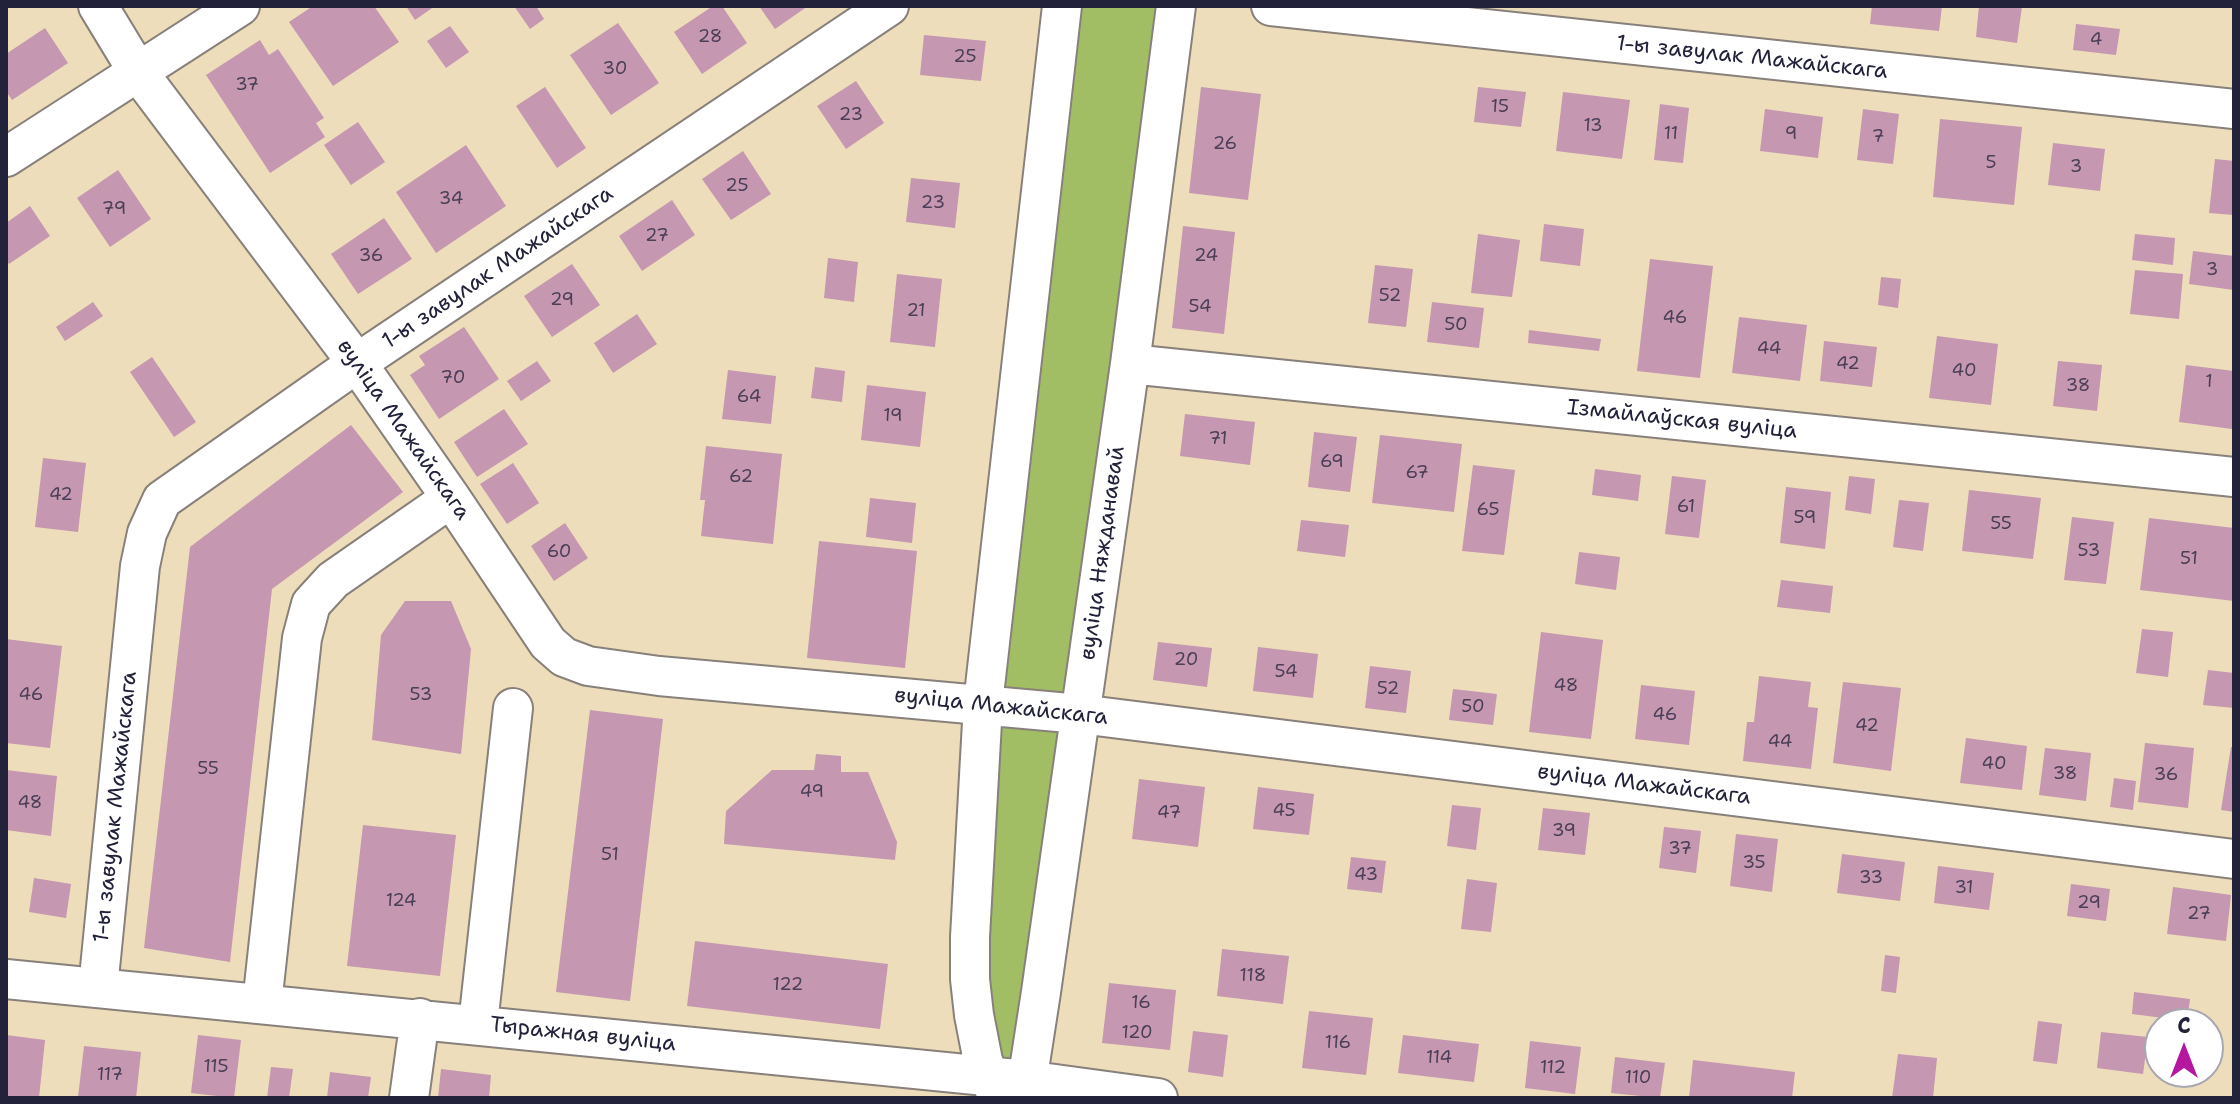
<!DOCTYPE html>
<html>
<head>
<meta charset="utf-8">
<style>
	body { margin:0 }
	#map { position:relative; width:2240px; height:1104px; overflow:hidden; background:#edddba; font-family:"Shantell Sans",sans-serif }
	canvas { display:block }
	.frame { position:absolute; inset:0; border:8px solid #22223b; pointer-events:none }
	.north { position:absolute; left:2144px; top:1008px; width:80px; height:80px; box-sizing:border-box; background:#fff; border:2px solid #a7a7b1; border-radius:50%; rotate:0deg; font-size:22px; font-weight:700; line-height:32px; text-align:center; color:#22223b }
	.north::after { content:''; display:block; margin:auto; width:28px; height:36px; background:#b5179e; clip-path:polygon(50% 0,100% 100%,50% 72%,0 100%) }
</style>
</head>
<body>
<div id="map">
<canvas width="2240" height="1104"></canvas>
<div class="frame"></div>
<div class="north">С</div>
</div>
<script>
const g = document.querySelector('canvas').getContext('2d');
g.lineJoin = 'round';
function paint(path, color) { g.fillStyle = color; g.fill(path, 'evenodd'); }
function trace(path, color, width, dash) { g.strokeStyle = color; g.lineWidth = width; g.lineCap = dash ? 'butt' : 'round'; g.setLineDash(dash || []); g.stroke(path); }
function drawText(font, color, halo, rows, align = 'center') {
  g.font = font + ' "Shantell Sans",sans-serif'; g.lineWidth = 8; g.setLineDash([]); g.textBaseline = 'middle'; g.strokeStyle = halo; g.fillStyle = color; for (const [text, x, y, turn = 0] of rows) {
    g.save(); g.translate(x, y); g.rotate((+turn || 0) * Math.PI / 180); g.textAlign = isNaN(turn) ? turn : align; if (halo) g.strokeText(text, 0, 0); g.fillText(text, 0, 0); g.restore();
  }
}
paint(new Path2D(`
	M1062,6H1176L1030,1063L983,1061L974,1015Z`), '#a2be65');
paint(new Path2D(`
	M313,6H374L399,42L333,86L289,22Z
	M406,6H435L415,20Z
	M514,6H536L544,19L530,29Z
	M713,6H722L747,43L702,74L674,32Z
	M759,6H808L775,29Z
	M1872,6H1942L1939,31L1870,24Z
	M1979,6H2022L2017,43L1976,37Z
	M618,23L659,83L611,115L570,55Z
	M2076,24L2120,29L2116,55L2073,50Z
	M450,26L469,52L446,68L427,41Z
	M45,28L68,63L12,100L6,91V54Z
	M924,35L986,41L981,81L920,75Z
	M260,40L269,55L278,49L324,118L316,123L325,137L270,173L206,75Z
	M856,81L884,123L846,149L817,106Z
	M545,87L586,148L557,168L516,106Z
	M1201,87L1261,94L1248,200L1189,193Z
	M1478,87L1526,92L1521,127L1474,122Z
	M1563,92L1630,100L1622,159L1556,151Z
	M1660,104L1689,108L1683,163L1654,160Z
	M1765,109L1823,117L1818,158L1760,151Z
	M1863,109L1899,114L1893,164L1857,160Z
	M1940,119L2022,127L2014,205L1933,197Z
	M358,122L385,162L351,185L324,145Z
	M2053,143L2105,149L2100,191L2048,185Z
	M466,145L506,206L436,253L396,192Z
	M743,151L771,194L731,220L702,179Z
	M2215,159L2234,161V215L2209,213Z
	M118,170L151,219L110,247L77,198Z
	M911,178L960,183L955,228L906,222Z
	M672,200L695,235L642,271L619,236Z
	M30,206L50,236L9,264L6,259V223Z
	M384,218L412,259L358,294L331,254Z
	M1544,224L1584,229L1580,266L1540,261Z
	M1183,226L1235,232L1224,334L1172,328Z
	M1478,234L1520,240L1512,297L1471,293Z
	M2135,234L2175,238L2173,265L2132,260Z
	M2193,251L2234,256V290L2189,284Z
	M828,258L858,262L854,302L824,298Z
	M1650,259L1713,266L1700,378L1637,371Z
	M572,264L600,305L552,337L524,296Z
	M1375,265L1413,269L1406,327L1368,323Z
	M2135,270L2183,274L2179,319L2130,314Z
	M897,274L942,279L935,347L890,342Z
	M1881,277L1901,279L1898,308L1878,305Z
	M93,302L103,316L65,341L56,327Z
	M1432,302L1484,308L1479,348L1427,342Z
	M637,314L657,344L613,373L594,343Z
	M1739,317L1807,325L1800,381L1732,373Z
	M464,327L499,379L439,419L410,375L425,365L419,356Z
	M1529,330L1601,339L1599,351L1528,343Z
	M1937,336L1998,344L1991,405L1929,398Z
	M1824,341L1877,347L1872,387L1820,381Z
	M152,357L196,422L174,437L130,372Z
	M537,361L551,381L521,401L507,381Z
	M2058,361L2102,365L2097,411L2053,406Z
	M2186,365L2234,371L2232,429L2179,422Z
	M815,367L845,371L842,402L811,398Z
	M728,370L776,376L771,424L722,419Z
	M867,385L926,392L920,447L861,440Z
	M504,409L528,444L477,477L454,442Z
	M1185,414L1255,422L1250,465L1180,456Z
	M351,425L403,492L272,589L230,962L144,948L190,547Z
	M1314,432L1357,437L1350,492L1308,487Z
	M1380,435L1462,444L1454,512L1372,503Z
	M706,446L782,454L773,544L701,536L705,500H700Z
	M43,458L86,463L78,532L35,527Z
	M513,463L539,503L507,524L480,484Z
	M1473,465L1515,470L1504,555L1462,551Z
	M1595,469L1641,475L1638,501L1592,495Z
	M1672,476L1706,480L1699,538L1665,534Z
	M1849,476L1875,479L1871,514L1845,510Z
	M1786,487L1831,492L1825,549L1780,543Z
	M1969,490L2041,498L2033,559L1962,551Z
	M870,498L916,503L912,543L866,537Z
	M1899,500L1929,503L1923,551L1893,547Z
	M2072,517L2114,522L2106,584L2064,580Z
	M2149,518L2234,528V601L2140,590Z
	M1301,520L1349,525L1345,557L1297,551Z
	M565,523L588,558L554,581L531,546Z
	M819,541L917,551L905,668L807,658Z
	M1579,552L1620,557L1616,590L1575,584Z
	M1781,580L1833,586L1830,613L1777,607Z
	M405,601H451L471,649L461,754L372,740L381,635Z
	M2142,629L2173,632L2168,677L2136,673Z
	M1541,632L1603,640L1591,739L1529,732Z
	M6,639L62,646L50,748L6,743Z
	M1158,642L1212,648L1207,687L1153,680Z
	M1258,647L1318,654L1313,698L1253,691Z
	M1370,666L1411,671L1406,713L1365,708Z
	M2208,670L2234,673V708L2203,705Z
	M1759,676L1811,682L1808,707L1818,708L1811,769L1743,761L1747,722H1754Z
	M1843,682L1901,688L1891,771L1833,763Z
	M1641,685L1695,691L1689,745L1635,739Z
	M1453,689L1497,694L1493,725L1449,720Z
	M590,710L663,719L630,1001L556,992Z
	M1966,738L2027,746L2022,790L1960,783Z
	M2145,743L2194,748L2188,808L2138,802Z
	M2231,747H2234V812L2221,810Z
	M2045,748L2091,753L2086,801L2039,795Z
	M816,754L841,756V772H868L897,842L895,860L724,844L726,811L772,770H814Z
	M6,770L57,776L51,836L6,830Z
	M2114,778L2136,781L2133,810L2110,807Z
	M1139,779L1205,787L1198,847L1132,839Z
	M1258,787L1314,794L1309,835L1253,829Z
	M1452,805L1481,808L1476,850L1447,846Z
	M1543,808L1590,813L1585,855L1538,850Z
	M363,825L456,835L440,976L347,966Z
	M1664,827L1701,831L1696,873L1659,868Z
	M1736,834L1778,839L1772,892L1730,886Z
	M1842,854L1905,862L1900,901L1837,893Z
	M1351,857L1386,861L1382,893L1347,889Z
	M1938,866L1994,873L1989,910L1934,903Z
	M34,878L71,884L66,918L29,912Z
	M1467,879L1497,883L1491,932L1461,929Z
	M2071,884L2110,889L2106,921L2067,916Z
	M2173,887L2231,895L2226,941L2167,934Z
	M695,941L888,964L880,1029L687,1006Z
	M1222,949L1289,956L1283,1004L1217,996Z
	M1885,955L1900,957L1896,993L1881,991Z
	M1109,983L1176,990L1170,1050L1102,1043Z
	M2134,992L2190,999L2187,1021L2132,1014Z
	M1309,1011L1373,1018L1366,1075L1302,1068Z
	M2038,1021L2062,1024L2057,1064L2033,1061Z
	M1193,1031L1228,1035L1223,1077L1188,1072Z
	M2101,1032L2148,1037L2143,1074L2097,1068Z
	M6,1035L45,1040L39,1098H6Z
	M198,1035L241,1040L234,1098L191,1093Z
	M1403,1035L1479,1044L1474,1082L1398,1073Z
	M1530,1041L1581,1047L1575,1094L1525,1088Z
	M84,1046L141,1052L136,1098L78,1097Z
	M1898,1054L1937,1058L1933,1098H1892Z
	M1615,1057L1665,1063L1660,1098L1611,1093Z
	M1693,1060L1795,1072L1792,1098H1689Z
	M271,1067L293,1069L289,1098H267Z
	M441,1069L491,1075L489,1098H438Z
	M330,1072L371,1077L368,1098H327Z`), '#c597b0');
const minor = new Path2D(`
	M98,6L138,72L357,363L451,498L548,643L564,657L588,666L659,676L1080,714L2234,859
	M1271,6L2234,109
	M6,157L240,6
	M1130,364L2234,477
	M6,979L1026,1080L1158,1098
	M98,988L140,566L147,533L162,500L357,363L889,6
	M262,1004L302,638L311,604L333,580L451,498
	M478,1024L513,708
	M409,1098L420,1018
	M998,1098L983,1061L974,1015L970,979V937L983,704L1062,6
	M1020,1098L1030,1063L1041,992L1130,364L1176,6`);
trace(minor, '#88807a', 42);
trace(minor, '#fff', 38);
drawText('18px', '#4b3f58', null, [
	["28",710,37],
	["4",2096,40],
	["25",965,57],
	["30",615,69],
	["37",247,85],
	["15",1500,107],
	["23",851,115],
	["13",1593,126],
	["11",1671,134],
	["9",1791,134],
	["7",1878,137],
	["26",1225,144],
	["5",1991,163],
	["3",2076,167],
	["25",737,186],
	["34",451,199],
	["23",933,203],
	["79",114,209],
	["27",657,236],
	["36",371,256],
	["24",1206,256],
	["3",2212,270],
	["52",1390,296],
	["29",562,300],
	["54",1200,307],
	["21",916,311],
	["46",1675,318],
	["50",1456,325],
	["44",1769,349],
	["42",1848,364],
	["40",1964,371],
	["70",453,378],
	["1",2209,382],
	["38",2078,386],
	["64",749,397],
	["19",893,416],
	["71",1218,439],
	["69",1332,462],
	["67",1417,473],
	["62",741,477],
	["42",61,495],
	["61",1686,507],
	["65",1488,510],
	["59",1805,518],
	["55",2001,524],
	["53",2089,551],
	["60",559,552],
	["51",2189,559],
	["20",1186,660],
	["54",1286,672],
	["48",1566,686],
	["52",1388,689],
	["46",31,695],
	["53",421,695],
	["50",1473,707],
	["46",1665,715],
	["42",1867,726],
	["44",1780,742],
	["40",1994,764],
	["55",208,769],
	["38",2065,774],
	["36",2166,775],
	["49",812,792],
	["48",30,803],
	["45",1284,811],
	["47",1169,813],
	["39",1564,831],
	["37",1680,849],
	["51",610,855],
	["35",1754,863],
	["43",1366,875],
	["33",1871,878],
	["31",1964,888],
	["124",401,901],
	["29",2089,903],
	["27",2199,914],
	["118",1253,976],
	["122",788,985],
	["16",1141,1003],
	["120",1137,1033],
	["116",1338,1043],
	["114",1439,1058],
	["115",216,1067],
	["112",1553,1068],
	["117",110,1075],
	["110",1638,1078]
]);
drawText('22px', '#22223b', '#fff', [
	["1-ы завулак Мажайскага",1752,58,6],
	["1-ы завулак Мажайскага",498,268,-34],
	["Ізмайлаўская вуліца",1682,420,6],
	["вуліца Мажайскага",403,430,55],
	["вуліца Няжданавай",1103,553,-82],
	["вуліца Мажайскага",1001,707,6],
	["вуліца Мажайскага",1644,785,7],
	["1-ы завулак Мажайскага",116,807,-84],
	["Тыражная вуліца",583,1035,6]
]);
</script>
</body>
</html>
